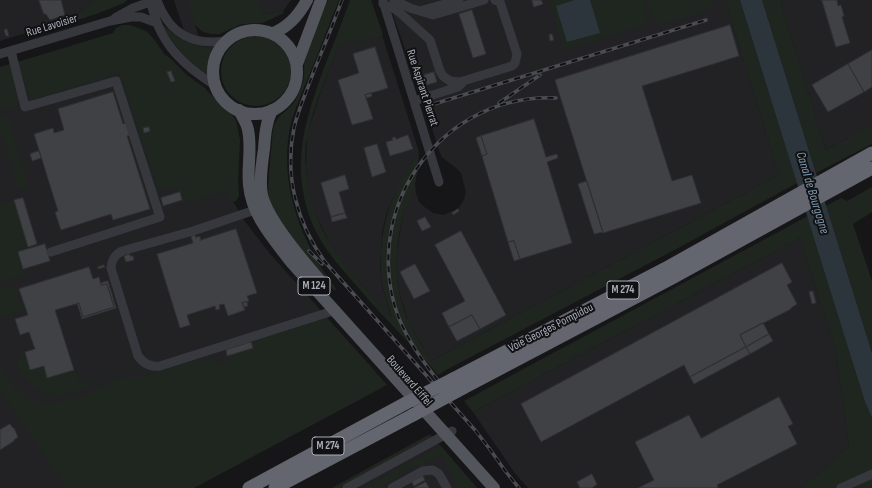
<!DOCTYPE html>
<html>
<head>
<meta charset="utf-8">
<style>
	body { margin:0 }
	canvas { display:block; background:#161618 }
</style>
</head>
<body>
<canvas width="872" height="488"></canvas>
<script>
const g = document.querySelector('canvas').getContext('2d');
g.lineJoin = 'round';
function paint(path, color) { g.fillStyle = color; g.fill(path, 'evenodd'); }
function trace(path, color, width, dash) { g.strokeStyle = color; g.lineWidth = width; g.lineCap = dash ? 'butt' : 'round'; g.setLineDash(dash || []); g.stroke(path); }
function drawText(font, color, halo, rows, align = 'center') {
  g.font = font + ' "Sofia Sans Condensed",sans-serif'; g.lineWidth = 4; g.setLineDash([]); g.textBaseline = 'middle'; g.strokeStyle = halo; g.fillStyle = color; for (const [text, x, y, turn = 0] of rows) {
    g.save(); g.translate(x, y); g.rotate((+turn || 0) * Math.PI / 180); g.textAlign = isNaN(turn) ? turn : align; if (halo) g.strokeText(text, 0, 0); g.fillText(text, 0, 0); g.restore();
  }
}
paint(new Path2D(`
	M0,0H93L72,19L0,41Z
	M174,0H291L283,11L195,25L207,65L211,71L195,65Z
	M369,0H371L419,152L410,165L394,196L386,215L382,232L380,266L382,284L391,318L342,262L331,246L316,215L309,194L306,168L307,135L321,91L339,45Z
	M388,0H725L779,175L431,361L409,323L400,295L397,274V253L402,220L406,206L415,183L416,193L419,202L423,206L433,213L443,215L458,209L464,200L466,192L461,173L456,168L442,157L440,153L424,104Z
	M780,0H872V125L826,150Z
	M118,32L207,159L246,223L271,255L374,370L179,488H0V67Z
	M800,238L836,352L849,446L801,488H528L514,472L473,412Z
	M430,434L477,488H332Z`), '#222225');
paint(new Path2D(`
	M93,0H127L124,3L99,13L75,21L72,19Z
	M188,0H258L263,14L283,11L284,13L267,21L261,23L242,24L219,34H211L203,32L195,25Z
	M328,0H339C329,24 320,49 310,73C304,88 297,103 292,119C276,179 300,241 336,289L335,291L283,226L269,203L268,187L273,129C278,112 291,111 297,97C300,92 303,83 304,77C305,70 303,65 305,58C311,38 320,19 328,0Z
	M350,0H371L383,35L356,44L355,39L339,45C328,74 314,103 308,134C304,147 305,163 307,176C313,238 352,273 391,317C389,305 384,294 382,282C376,234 391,190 419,152C418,162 418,173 415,183C412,195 405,207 402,220C394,254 394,292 410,324C416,337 424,349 431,361L779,175L725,0H740L797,183L680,247L444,371L438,375C424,357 408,342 393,326C377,310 363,293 348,276C333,259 318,240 310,218C291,163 305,120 324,68C333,45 342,23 350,0Z
	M549,0H643L647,15L646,25L564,50Z
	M647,0H715C710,14 675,20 662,24C650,21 650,10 647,0Z
	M762,0H780L826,150L872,125V144L816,173Z
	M159,21C177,38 190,48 215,47L209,66V75C187,63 171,43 159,21Z
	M122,25H130L146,31L153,38L165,55L170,58L187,75L205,88L224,109L231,114L236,120L240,140L238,181L239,196L236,201L232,202L225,191L184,204L180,192L177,186L162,189L157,186L120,73L35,99H30L28,95L18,62L113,33L116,28Z
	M221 71a35 35 0 1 1 70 0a35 35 0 1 1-70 0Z
	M10,64L20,97C18,107 9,108 0,111V67Z
	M5,116L9,120L29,189L19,188L0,130V117Z
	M872,187V212L853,224L872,281V353L826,206L841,198L847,201Z
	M14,200L29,249L18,252L24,274L4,281L0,284V205Z
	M808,216L865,402L872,418V488H801L849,446L836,352L800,238L473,412L464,401Z
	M13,286L16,288L19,299L18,302L20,306L24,305L26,310L0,317V290Z
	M326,317L387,385L194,488H67L0,391V367L17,391L29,398L45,404L61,402L82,396L94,391L103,385L127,377H143L192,361L195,363L212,358L215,365L229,361L227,356L253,348L251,342Z
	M25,352L31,370L44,366L47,377L75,369L80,383L134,366V368C130,371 112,374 105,377C100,378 95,383 89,386C80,391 64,396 54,395C37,393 0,364 25,352Z
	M427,436V439L423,443L339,488H332Z
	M441,446L477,488H458L442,454L419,467L417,464L400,473L399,477L380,488H362Z`), '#1e261f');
paint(new Path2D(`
	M575,0H590L600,33L567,42L556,6Z
	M740,0H762L872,353V418L865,402Z`), '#2c353c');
const building = new Path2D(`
	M39,0H61L65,15L50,20L46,14H44Z
	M532,0H541L543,4L534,7Z
	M822,0H837L838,6L841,5L844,16L842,17L850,43L836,47Z
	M472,10L486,54L473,58L459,14Z
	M730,25L739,56L642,86L672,181L692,175L701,203L603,233L555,80Z
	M7,29L9,36H6L4,30Z
	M552,34L554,40L550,41L549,35Z
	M375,47L388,88L365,95L373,119L352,125L338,80L359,73L353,54Z
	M872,50V87L864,92L848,64Z
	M848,64L864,92L828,112L812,85Z
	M171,71L175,81L171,82L167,72Z
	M434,72L437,82L427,85L424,75Z
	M113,92L123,124L129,122L133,134L127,136L150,209L113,220L111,214L61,230L55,212L58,211L34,134L53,128L54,133L64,130L58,109Z
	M371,93L372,96L367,98L365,95Z
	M534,119L546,157L557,154L558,158L547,162L572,243L520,259L514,241L508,242L482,156L487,154L481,136Z
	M149,127L150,131L144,133L143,128Z
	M408,135L413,149L390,156L386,142L393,140L392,138L395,137L396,139Z
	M481,136L487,154L482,156L476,138Z
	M377,144L386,172L372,177L364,148Z
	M39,151L41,158L32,161L30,154Z
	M345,175L349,189L339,192L345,213L331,217L321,183Z
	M587,181L603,232L594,234L578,184Z
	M180,192L182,200L163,206L161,198Z
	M23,198L37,244L28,247L14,200Z
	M458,209L459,211L453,215L452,213Z
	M345,213L347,218L332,222L331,217Z
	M425,217L431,227L422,231L417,221Z
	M236,229L257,293L247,296L249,301L242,303L245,310L228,316L224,304L219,305L220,309L216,310L215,306L187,315L190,325L180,328L157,254L193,243L191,236L195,235L196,238L198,236L201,238L200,240Z
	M461,231L506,315L480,329L472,315L449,327L442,313L465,301L435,245Z
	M514,241L520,259L514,261L508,242Z
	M45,244L50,261L23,269L18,252Z
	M130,254V256H133L134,260L126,262L124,256Z
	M782,263L792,282L787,285L797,304L791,308V309L740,335L746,347L690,377L684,365L541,442L521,404Z
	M415,264L430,291L414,299L400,272Z
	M104,265L105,267L98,269V267Z
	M89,267L93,279L99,277L101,285L107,284L114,307L83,317L79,303L55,310L74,370L47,378L44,366L30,370L25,352L35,349L29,332L20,335L15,319L28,315L19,289Z
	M108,281L116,308L82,319L77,303H79L83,317L114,307L107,284L101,285V283Z
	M813,291L816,303L812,304L809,292Z
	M247,302L248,306L244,307L242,303Z
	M472,315L480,329L457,341L449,327Z
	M763,323L769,334L746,347L740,335Z
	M769,334L773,341L750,354L746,347Z
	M251,342L253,348L227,356L226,350Z
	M746,347L750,354L694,384L690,377Z
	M779,397L793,424L788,426L797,444L717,485L718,488H638L654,480L635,442L689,415L701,438Z
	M10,424L13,428H14L18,437L14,440V441L0,450V430Z
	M592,474L597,484L592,488H580L577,482Z
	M422,475L425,480L414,486L411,481Z
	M426,482L429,488H414Z`);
paint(building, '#404145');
trace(building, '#303034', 1);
trace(new Path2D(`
	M150,0C153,11 156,22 161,32C173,56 194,72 216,86
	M157,0C169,34 192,46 227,41
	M394,0L410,8L433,15L484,0
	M383,1L439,182
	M383,4L393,8L399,12L430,40L440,71L443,76L450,81L460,82L512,66L515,63L517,54L500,2L495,0
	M420,11L459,0
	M115,18L133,8L150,2
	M11,51L25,107L116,81L160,217L51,252
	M0,54L110,21L131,17H141L157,23
	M414,101L458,87L463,82
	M260,213L255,210L193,231L122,251C115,255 112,259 111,268L138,356C144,364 150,367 160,366L336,310
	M347,488L452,431
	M392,488L423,471L433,470L439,474L447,488
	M841,488L872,474`), '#37383d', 9);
trace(new Path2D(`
	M213 72a42 42 0 1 1 84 0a42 42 0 1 1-84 0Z
	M273,33C289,27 299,15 307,0
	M297,64L321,0
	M239,110C242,116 247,123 248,130C252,148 247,167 249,185C252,216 273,238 291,262L494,488
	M272,110C266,122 265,135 264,149C262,163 259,181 262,195C268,221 305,263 323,284`), '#53555c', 12);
trace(new Path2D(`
	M453,379L670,266L872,153
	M463,388L672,278L872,168
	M249,488L406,403
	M275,488L413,415`), '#63666e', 13);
const rail = new Path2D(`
	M342,0C333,25 322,51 312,76C306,93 298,110 294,128C284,176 297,223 325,262L475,430L492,452
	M499,103L540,75
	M434,104L706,20
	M309,251L322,264
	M445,389C425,365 404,337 395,307C364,201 445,93 556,98
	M489,448L506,472L519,488`);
trace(rail, '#4a4c52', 3.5);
trace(rail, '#111113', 2, [6]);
trace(new Path2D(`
	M406,403L453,379
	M413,415L463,388`), '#63666e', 13);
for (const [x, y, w] of [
	[314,286,32],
	[623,290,32],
	[328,446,32]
]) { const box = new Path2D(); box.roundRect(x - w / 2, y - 9, w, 18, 3); g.fillStyle = '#111113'; g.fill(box); trace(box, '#a8adb8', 1); }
drawText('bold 11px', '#a8adb8', null, [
	["M 124",314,286],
	["M 274",623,290],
	["M 274",328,446]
]);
drawText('12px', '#a8adb8', '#111113', [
	["Rue Lavoisier",52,26,-17],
	["Rue Aspirant Pierrat",422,88,72],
	["Voie Georges Pompidou",551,328,-27],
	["Boulevard Eiffel",409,381,49]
]);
drawText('italic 13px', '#7f9bb3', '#111113', [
	["Canal de Bourgogne",812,193,73]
]);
</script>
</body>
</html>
